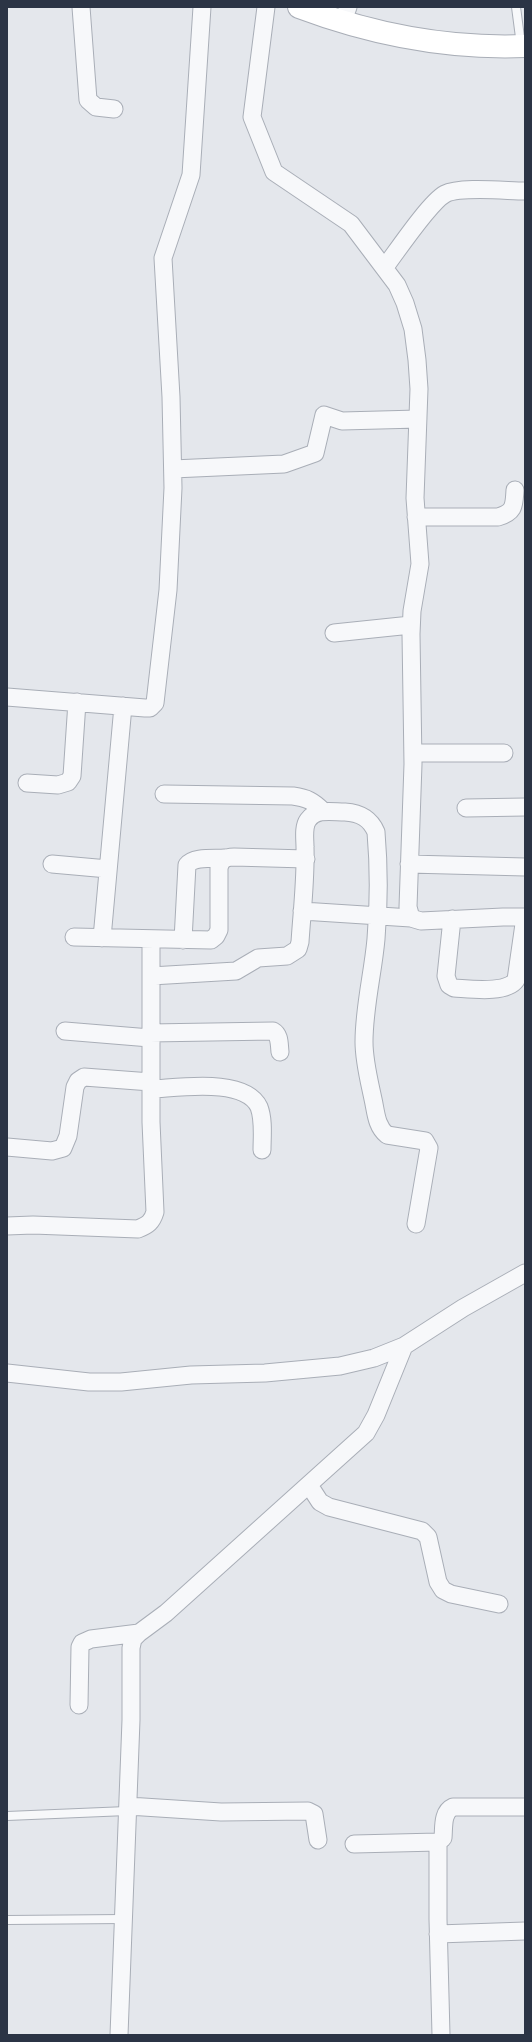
<!DOCTYPE html>
<html>
<head>
<meta charset="utf-8">
<style>
	body { margin:0 }
	#map { position:relative; width:532px; height:2042px; overflow:hidden; background:#e4e7ec; font-family:Manrope,sans-serif }
	canvas { display:block }
	.frame { position:absolute; inset:0; border:8px solid #2b3445; pointer-events:none }
</style>
</head>
<body>
<div id="map">
<canvas width="532" height="2042"></canvas>
<div class="frame"></div>
</div>
<script>
const g = document.querySelector('canvas').getContext('2d');
g.lineJoin = 'round';
function trace(path, color, width, dash) { g.strokeStyle = color; g.lineWidth = width; g.lineCap = dash ? 'butt' : 'round'; g.setLineDash(dash || []); g.stroke(path); }
const lane = new Path2D(`
	M516,7L521,45
	M7,1816L127,1811
	M7,1920L123,1919`);
const street = new Path2D(`
	M81,7L88,100L96,107L114,109
	M266,7L252,117L274,172L351,224L397,285L405,303L413,329L417,360L419,389L415,498L420,564L412,611L411,634L413,764L408,907L411,918L421,921L503,917H525
	M343,21L348,7
	M385,267C397,251 430,202 445,194C460,186 507,191 525,191
	M173,469L284,464L315,453L324,415L342,421L418,419
	M416,517H498C515,512 514,505 515,490
	M334,633L411,625
	M7,697L145,708H150L155,703L168,590L173,488L171,397L163,258L191,175L202,7
	M413,753H504
	M27,783L58,785L68,782L72,776L77,702
	M164,794L293,796C307,798 313,801 323,811
	M466,808L525,807
	M52,864L108,869
	M409,864L525,867
	M302,911L411,918
	M452,919L446,976L449,985L454,988C471,989 506,994 516,980L525,917
	M74,937L211,940L216,936L219,930V868C221,860 225,857 234,857L306,859
	M102,938L123,706
	M183,940L187,865C194,856 215,859 225,858
	M151,976L236,971L258,958L287,956L298,949L300,942C302,911 306,879 305,847C305,839 303,827 308,820C316,808 332,812 345,812C360,813 370,818 376,832C379,867 379,903 376,939C373,973 364,1007 364,1042C364,1061 369,1080 373,1099C376,1112 376,1126 387,1135L425,1141L429,1148L416,1224
	M65,1031L150,1038
	M150,1033L273,1031C280,1035 279,1043 280,1052
	M151,1089C178,1088 245,1077 259,1107C264,1120 262,1137 262,1150
	M7,1147L52,1151L63,1148L68,1136L75,1087L78,1081L84,1077L151,1082
	M7,1226L33,1225L138,1229C148,1225 152,1222 155,1212L151,1122V939
	M7,1373L89,1382H121L191,1375L265,1373L340,1366L374,1358L404,1346L463,1308L525,1273
	M309,1485L320,1502L329,1507L422,1531L428,1537L438,1582L443,1590L451,1594L499,1604
	M79,1705L80,1647L82,1643L91,1639L139,1633
	M128,1806L221,1812L308,1811L314,1814L318,1840
	M438,1842V1919L441,2035
	M354,1844L438,1842L443,1838C444,1827 442,1812 453,1807H525
	M438,1934L525,1931
	M119,2035L131,1720V1648L133,1639L139,1633L166,1613L366,1433L376,1415L404,1346`);
const secondary = new Path2D(`
	M299,7C371,34 448,49 525,46`);
trace(lane, '#a9aeb7', 10);
trace(street, '#a9aeb7', 19);
trace(secondary, '#a9aeb7', 24);
trace(lane, '#f7f8fa', 8);
trace(street, '#f7f8fa', 17);
trace(secondary, '#fff', 22);
</script>
</body>
</html>
